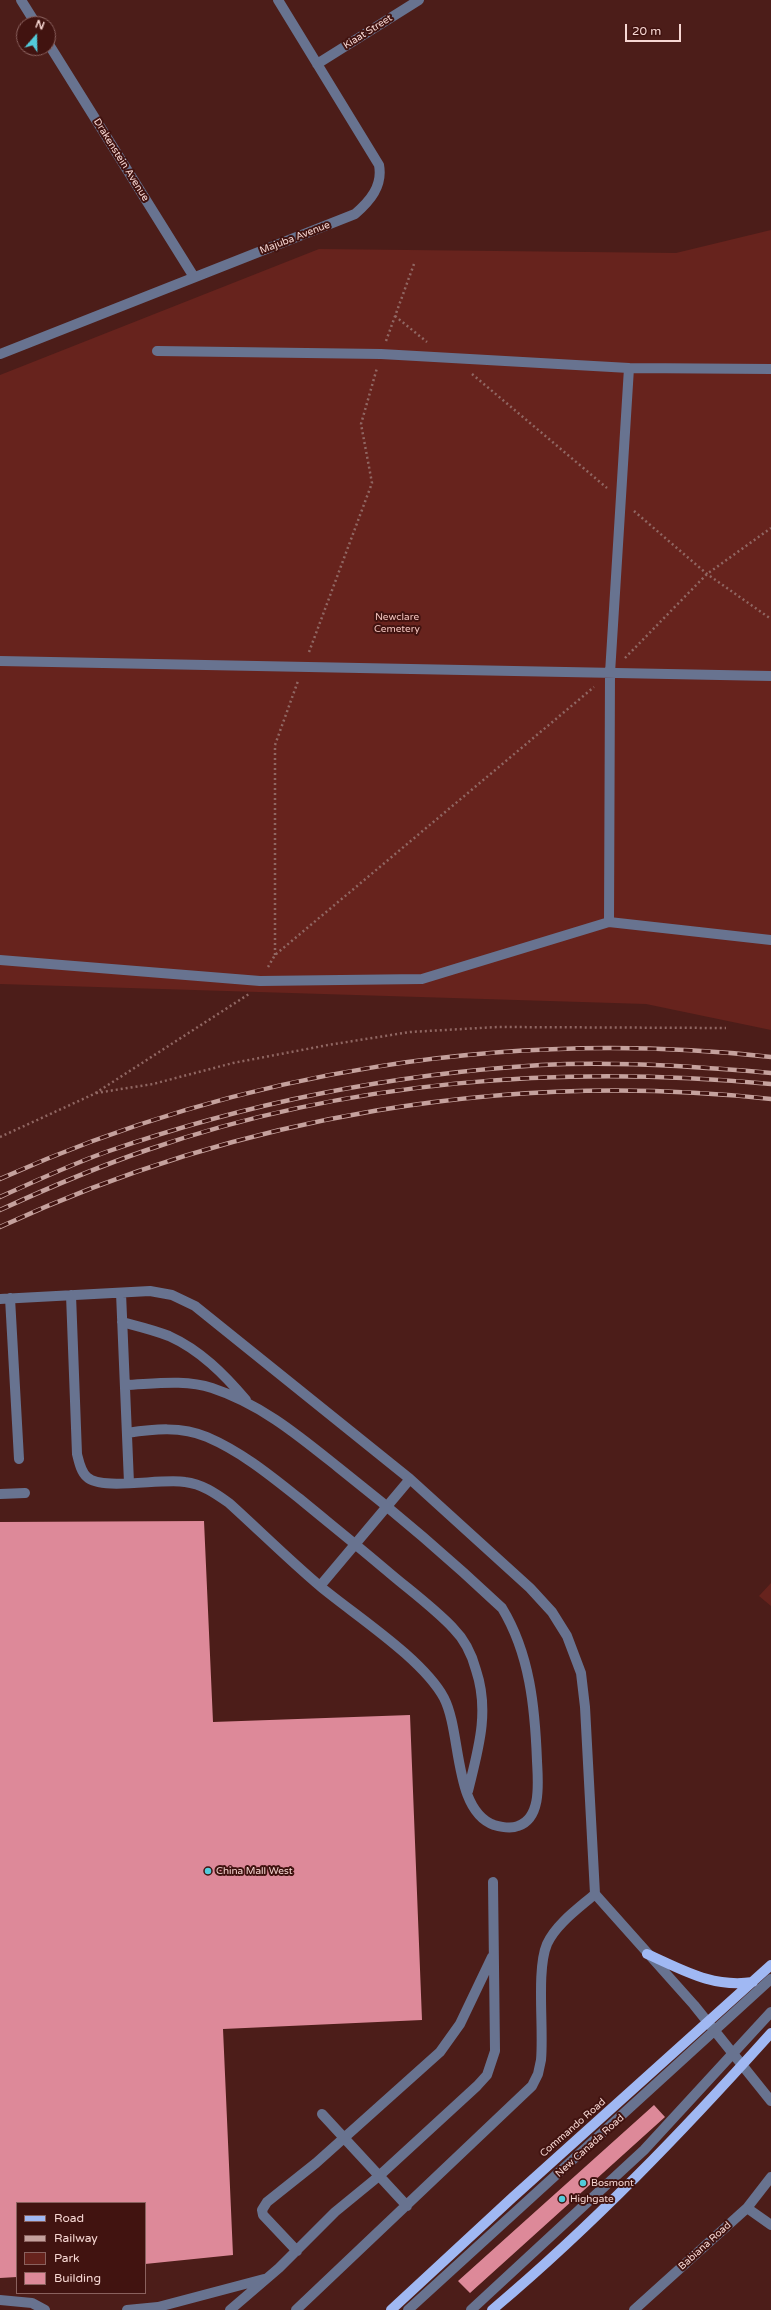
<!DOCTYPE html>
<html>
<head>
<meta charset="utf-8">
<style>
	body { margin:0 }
	#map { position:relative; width:771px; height:2310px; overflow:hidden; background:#4c1d19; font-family:"Varela Round",sans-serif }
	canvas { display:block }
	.legend { position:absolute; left:16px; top:2202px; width:130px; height:92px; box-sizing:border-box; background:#411310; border:1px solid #8a615e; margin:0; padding:5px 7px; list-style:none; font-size:12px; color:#f7d7d3 }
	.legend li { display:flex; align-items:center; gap:8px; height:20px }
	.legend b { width:20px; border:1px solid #8a615e }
	.north { position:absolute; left:16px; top:16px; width:40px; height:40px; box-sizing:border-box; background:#411310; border:1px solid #8a615e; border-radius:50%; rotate:20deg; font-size:11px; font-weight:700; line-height:16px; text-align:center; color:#f7d7d3 }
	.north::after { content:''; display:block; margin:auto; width:14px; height:18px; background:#53cbdb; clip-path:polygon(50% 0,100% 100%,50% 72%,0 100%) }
	.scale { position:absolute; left:625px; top:24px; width:56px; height:18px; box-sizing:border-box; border:2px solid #f7d7d3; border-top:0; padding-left:5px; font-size:12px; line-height:14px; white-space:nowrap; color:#f7d7d3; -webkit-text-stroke:3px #411310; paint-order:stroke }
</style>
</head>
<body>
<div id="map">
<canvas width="771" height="2310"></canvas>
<ul class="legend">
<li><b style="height:5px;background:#a0b8f3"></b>Road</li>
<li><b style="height:5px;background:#c5a19d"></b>Railway</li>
<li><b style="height:11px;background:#67231d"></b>Park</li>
<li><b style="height:11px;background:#dd8999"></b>Building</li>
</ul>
<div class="north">N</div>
<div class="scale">20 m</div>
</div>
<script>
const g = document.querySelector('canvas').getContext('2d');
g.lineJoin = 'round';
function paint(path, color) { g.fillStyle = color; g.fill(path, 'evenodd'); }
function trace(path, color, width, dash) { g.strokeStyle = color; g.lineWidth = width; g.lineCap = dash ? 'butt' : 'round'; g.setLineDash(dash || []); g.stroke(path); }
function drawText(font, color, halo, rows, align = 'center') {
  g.font = font + ' "Varela Round",sans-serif'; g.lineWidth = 4; g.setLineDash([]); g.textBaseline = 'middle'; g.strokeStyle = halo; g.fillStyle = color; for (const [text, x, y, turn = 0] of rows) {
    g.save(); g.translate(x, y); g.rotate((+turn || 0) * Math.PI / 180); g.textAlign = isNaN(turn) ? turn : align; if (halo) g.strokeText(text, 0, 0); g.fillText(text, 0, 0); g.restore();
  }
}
paint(new Path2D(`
	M771,230V1030L646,1004L0,984V375L319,249L676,253Z
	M771,1583V1606L759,1596Z`), '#67231d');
paint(new Path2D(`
	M204,1521L213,1722L410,1715L422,2020L223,2029L233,2255L145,2264V2203H17V2277L0,2278V1522Z
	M654,2105L665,2117L470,2293L458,2281Z`), '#dd8999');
trace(new Path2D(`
	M395,316L427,342
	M386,341L414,264
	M472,374L607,488
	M634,511L707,574L771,619
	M309,652L372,483L361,424L377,368
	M625,658L707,574L771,528
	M275,955V745L298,681
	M268,967L275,955L594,687
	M96,1093L153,1084L233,1063L328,1045L410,1032L497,1027L726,1028
	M0,1137L94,1094L249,994`), '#906763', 2.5, [2, 3]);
trace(new Path2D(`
	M21,0L36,24
	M48,43L194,277
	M317,64L419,0
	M157,351L381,354L629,368L771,369
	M0,354L355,214C370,201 383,186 379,165L278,0
	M0,661L771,676
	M609,922L610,673L629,368
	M0,960L260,981L422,979L609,922L771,940
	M121,1293L129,1483
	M71,1295L77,1454C79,1462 81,1472 87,1477C101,1491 162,1478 185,1482C202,1484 215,1493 229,1503C260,1531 289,1560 321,1587C356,1616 423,1659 444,1698C462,1733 453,1810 494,1825C501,1827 511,1829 518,1826C542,1818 538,1782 537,1761C535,1708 530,1654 502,1608C450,1559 395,1512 339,1468C299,1436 261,1404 212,1388C185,1379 153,1384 125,1385
	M10,1298L19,1459
	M0,1299L150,1291L172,1295L195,1306L410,1479L530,1588L552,1612L567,1636L581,1673L585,1707L595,1894L694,2005L771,2101
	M122,1322C137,1326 154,1330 169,1336C200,1350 224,1374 246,1400
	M127,1433C154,1429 181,1426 207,1437C242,1452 271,1476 300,1499C329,1523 358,1546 386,1570C408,1589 433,1607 453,1628C464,1639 472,1655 476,1670C490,1712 478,1750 468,1791
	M0,1494L25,1493
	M320,1586L410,1479
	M322,2114L407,2206
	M747,2208L771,2225
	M297,2251L263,2215L262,2210L267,2202L316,2163L440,2052L460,2024L492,1957
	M0,2300L32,2303L45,2310
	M158,2307L264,2279
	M127,2310L158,2307V2310
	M230,2310L279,2268L335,2212L379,2176L477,2086L487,2075L495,2051L493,1882
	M296,2310L532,2086L538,2074L541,2060C544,2029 536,1970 547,1944C556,1924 579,1908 595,1894
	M408,2310L771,1979
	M471,2310L644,2150L771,2012
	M634,2310L747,2208L771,2177`), '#687390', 10);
trace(new Path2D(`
	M647,1954C683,1970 712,1988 753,1982
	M391,2310L512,2198L771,1965
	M492,2310C592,2226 684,2130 771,2033`), '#a0b8f3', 10);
const rail = new Path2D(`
	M0,1179C240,1071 509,1028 771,1057
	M0,1197C35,1181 70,1165 106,1152C247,1103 392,1074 541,1065C617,1061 695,1066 771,1073
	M0,1210C48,1188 97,1167 147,1150C346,1081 562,1064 771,1084
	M0,1227C239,1116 508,1070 771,1099`);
trace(rail, '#c5a19d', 4.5);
trace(rail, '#411310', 3, [9]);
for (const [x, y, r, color] of [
	[208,1871,4,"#53cbdb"],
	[583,2183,4,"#53cbdb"],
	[562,2199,4,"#53cbdb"]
]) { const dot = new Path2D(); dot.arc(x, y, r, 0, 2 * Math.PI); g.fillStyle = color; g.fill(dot); trace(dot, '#411310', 1.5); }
drawText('10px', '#f7d7d3', '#411310', [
	["Kiaat Street",368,32,-32],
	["Drakenstein Avenue",121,160,58],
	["Majuba Avenue",295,238,-21],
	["Commando Road",573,2128,-41],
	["New Canada Road",590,2146,-42],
	["Babiana Road",705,2246,-42]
]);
drawText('10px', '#f3c4be', '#411310', [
	["Newclare",397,617],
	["Cemetery",397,629]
]);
drawText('10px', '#f7d7d3', '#411310', [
	["China Mall West",216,1871],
	["Bosmont",591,2183],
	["Highgate",570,2199]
], 'left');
</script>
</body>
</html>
